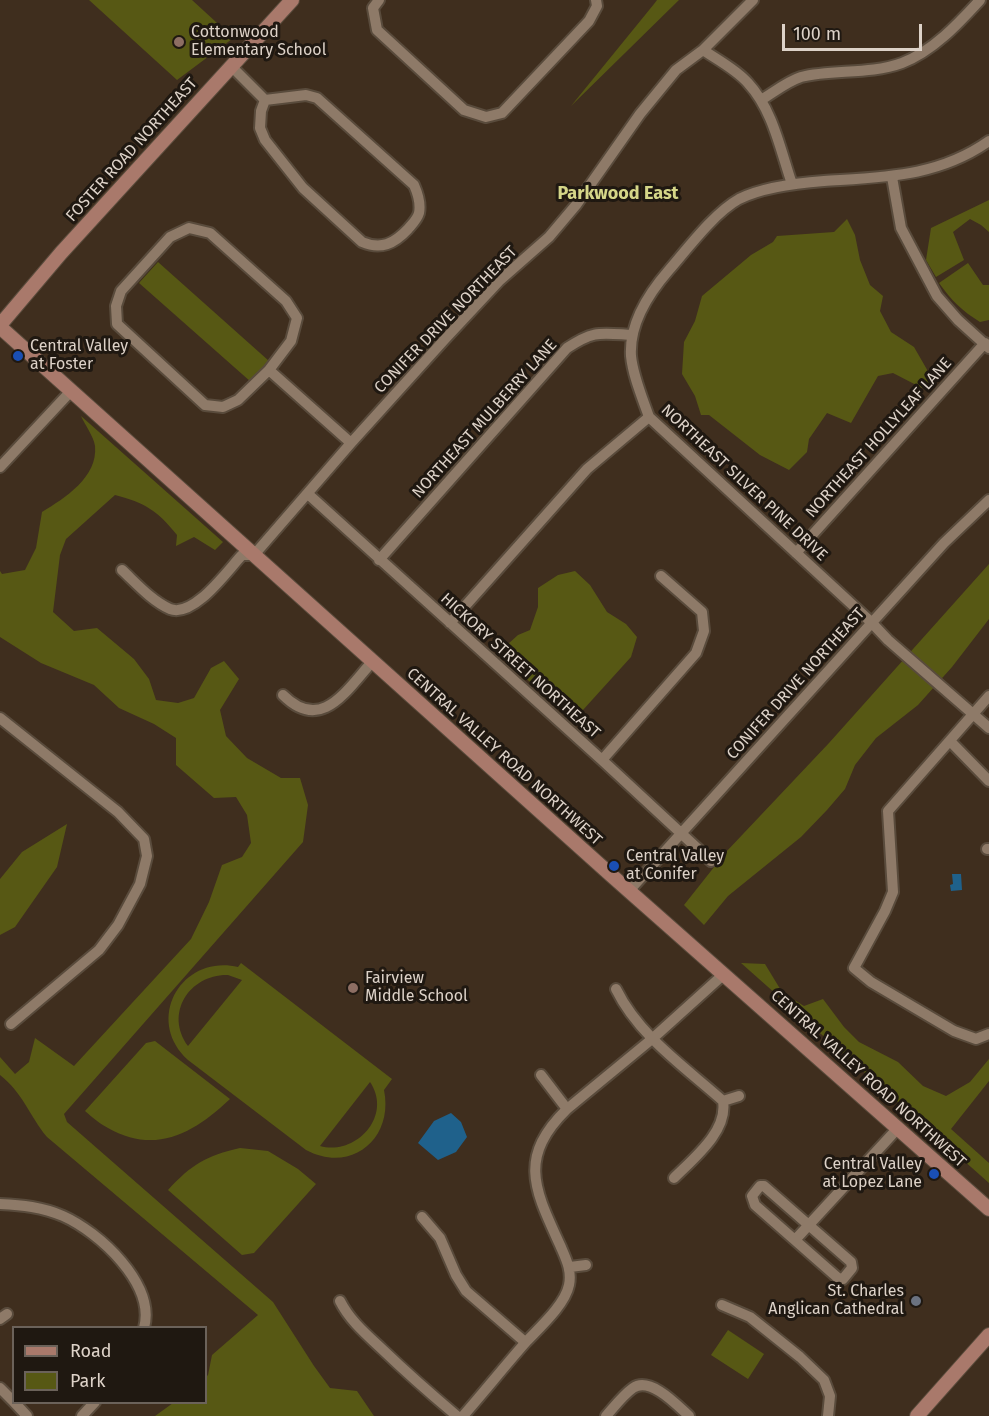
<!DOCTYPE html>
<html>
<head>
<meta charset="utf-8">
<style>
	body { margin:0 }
	#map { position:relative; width:989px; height:1416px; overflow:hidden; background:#3f2e1e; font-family:"Fira Sans",sans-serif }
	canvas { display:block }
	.legend { position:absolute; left:12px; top:1326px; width:195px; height:78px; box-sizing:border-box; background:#1f1811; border:2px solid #6b625a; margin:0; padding:8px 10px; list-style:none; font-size:18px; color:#ddd2c8 }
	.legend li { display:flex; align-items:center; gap:12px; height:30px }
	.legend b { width:30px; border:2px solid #6b625a }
	.scale { position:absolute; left:782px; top:24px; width:140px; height:27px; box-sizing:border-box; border:3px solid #ddd2c8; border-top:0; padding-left:8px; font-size:18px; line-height:21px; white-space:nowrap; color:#ddd2c8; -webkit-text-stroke:4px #1f1811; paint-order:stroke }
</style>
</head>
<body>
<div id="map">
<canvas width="989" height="1416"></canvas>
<ul class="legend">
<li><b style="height:8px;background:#a9796b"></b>Road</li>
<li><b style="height:16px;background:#575814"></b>Park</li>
</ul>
<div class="scale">100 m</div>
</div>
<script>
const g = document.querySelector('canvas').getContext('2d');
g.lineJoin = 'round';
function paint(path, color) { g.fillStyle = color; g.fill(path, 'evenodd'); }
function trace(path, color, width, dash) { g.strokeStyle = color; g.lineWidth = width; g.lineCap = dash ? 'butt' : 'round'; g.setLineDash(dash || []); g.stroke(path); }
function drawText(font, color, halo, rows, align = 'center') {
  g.font = font + ' "Fira Sans",sans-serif'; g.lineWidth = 6; g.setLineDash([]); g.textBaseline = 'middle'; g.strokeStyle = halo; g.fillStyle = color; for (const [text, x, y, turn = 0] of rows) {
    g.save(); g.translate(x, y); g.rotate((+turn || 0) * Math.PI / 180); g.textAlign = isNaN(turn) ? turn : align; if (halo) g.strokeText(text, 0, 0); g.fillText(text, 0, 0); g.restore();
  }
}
paint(new Path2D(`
	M89,0H192L228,33L232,39L177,80Z
	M657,0H679L571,106L654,4Z
	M989,200V232L981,225L970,219L953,232L964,260L936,277L926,260L931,228Z
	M847,219L855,235L860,260L870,285L883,296L880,311L891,332L914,347L933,380L922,388L893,373L878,376L851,423L827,413L809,439L807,452L789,470L760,455L709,415H701L695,396L682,374L684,342L695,321L702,296L751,255L773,242L777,236L834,232Z
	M158,262L269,361L251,382L139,283Z
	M968,263L983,285H989V320L980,322C962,311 951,300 939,283Z
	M81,416L223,542L215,550L194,537L176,546L177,535C157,510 145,503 115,495L66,539L60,555L53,612L74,631L97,628L134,659L149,679L156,700L178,703L194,698L211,668L224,661L239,679L220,710L226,736L247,758L281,778H300L308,805L303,842L64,1114L67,1122L273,1302L314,1366L330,1388L357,1391L374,1416H155L173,1403L206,1402V1377L208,1375L212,1355L258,1315L47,1137C29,1115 23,1093 0,1075V1057L15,1074L29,1062L35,1038L74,1066L191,939L209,902L222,865L242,857L251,843L247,815L236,797L214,798L176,765V738L154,724L119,708L94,685L41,663L0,637V571L2,574L25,570L36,548L42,512C65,498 98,477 95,446C94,437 85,425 81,416Z
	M989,564V619L952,667L918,705L876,738L855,765L845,789L827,810L801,837L728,896L704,925L684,905L726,852L829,743Z
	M575,571L590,585L607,612L626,624L637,637L631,657L573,721L498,653L518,635L530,630L538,607V588L558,575Z
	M67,824L57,867L15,927L0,935V879L22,852Z
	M241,963L392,1079L384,1090C394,1139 351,1174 306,1150L188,1060C144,1020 181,954 238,967ZM228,975L242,980L188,1046C164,1013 190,974 228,975ZM370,1082C393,1116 356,1156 320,1146Z
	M741,963L765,964L782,992L804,1006L823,999L844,1027L859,1042L898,1062L923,1086L946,1096L970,1082L989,1059V1081L951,1129L989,1163V1183Z
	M155,1041L230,1099C194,1133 156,1155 108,1128C100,1124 92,1117 85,1111L146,1043Z
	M240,1148L268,1151L298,1169L316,1184L254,1253L242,1255L168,1190C192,1164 206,1156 240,1148Z
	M728,1330L764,1354L748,1379L711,1355Z`), '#575814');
paint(new Path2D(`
	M952,874H961L962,890L951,891L950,885L953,884Z
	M451,1113L461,1122L467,1137L456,1152L438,1160L418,1143L434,1121Z`), '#1f618b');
const street = new Path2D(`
	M379,0L373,8L377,30L464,110L486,117L502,113L589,21L597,6L596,0
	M703,50C718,60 737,70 748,83C773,110 780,149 792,184
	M231,66L265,100L261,111L260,128L265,140L303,188L362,242C381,250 394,244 408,229C412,224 417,220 419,213C421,203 418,194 414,185L317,98L306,95L265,100
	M761,100C774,92 788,81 801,77C834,69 869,75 902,63C933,51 958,24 980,0
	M989,141C938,177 884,177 824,181C797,183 763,187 739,199C714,213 688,248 669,270C649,293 629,324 631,356C633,376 642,397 649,417L871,622L888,640L989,728
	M892,177L901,228L937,296L958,320L989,348
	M189,228L210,233L286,301L297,318L291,341L269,370L238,400L223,407L205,405L117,324L116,306L121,291L170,237Z
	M269,370L351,443
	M0,467L71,391
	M308,494L602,760L711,861
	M796,553L985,343
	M379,560L567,348C594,330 600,333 632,335
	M122,570C137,584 152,601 170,609C194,618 227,571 242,555H254L351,443L445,339L499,281L549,237L576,205L640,114L676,70L703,50L753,0
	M450,623L587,469L649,417
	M283,695C322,734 347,689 373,661
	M989,696L888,811L893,892L885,911L854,968L871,982L954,1031L976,1039L989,1034
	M0,718L118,812L144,839L147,856L140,884L118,925L99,950L11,1024
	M950,741L989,781
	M602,760L696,653L704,631L702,612L661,576
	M987,849H989
	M629,891L944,543L989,500
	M616,989C639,1036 685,1067 723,1101C728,1131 694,1158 674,1178
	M541,1075L567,1109
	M723,1101L739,1096
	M760,1186H764L851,1262L852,1268L843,1279L838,1278L755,1205L752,1196Z
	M0,1204C22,1205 42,1207 63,1216C99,1232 156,1284 144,1328
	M422,1217L440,1238L456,1275L466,1291L525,1342
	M795,1240L898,1128
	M570,1267L586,1265
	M340,1301C350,1321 367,1335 383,1350C407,1373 432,1395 457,1416
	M722,1305L750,1317L800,1357L824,1380L830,1396L828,1416
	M0,1319L7,1314
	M0,1388L14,1402
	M14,1402L27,1416
	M82,1416L95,1402
	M463,1416C484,1392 504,1367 525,1343C539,1328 565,1305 569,1285C572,1270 566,1259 560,1245C535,1190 517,1158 567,1109L652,1039L724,974
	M606,1416C614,1407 623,1395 633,1388C650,1376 677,1405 689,1416`);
const secondary = new Path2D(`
	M0,325L61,253L292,0
	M0,327L611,875L989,1209
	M917,1416L989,1335`);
trace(street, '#594b3c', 14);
trace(secondary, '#594b3c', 16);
trace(street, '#8e7a68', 10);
trace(secondary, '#a9796b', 14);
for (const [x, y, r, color] of [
	[179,42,6,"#8d6e63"],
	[18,356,6,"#1a4fb4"],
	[614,866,6,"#1a4fb4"],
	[353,988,6,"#8d6e63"],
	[934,1174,6,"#1a4fb4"],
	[916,1301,6,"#6b7280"]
]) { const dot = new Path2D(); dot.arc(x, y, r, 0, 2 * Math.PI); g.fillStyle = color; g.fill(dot); trace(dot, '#1f1811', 2); }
drawText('16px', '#ddd2c8', '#1f1811', [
	["Cottonwood",191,33],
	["Elementary School",191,51],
	["Central Valley",30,347],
	["at Foster",30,365],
	["Central Valley",626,857],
	["at Conifer",626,875],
	["Fairview",365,979],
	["Middle School",365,997],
	["Central Valley",922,1165,"right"],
	["at Lopez Lane",922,1183,"right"],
	["St. Charles",904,1292,"right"],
	["Anglican Cathedral",904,1310,"right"]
], 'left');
drawText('16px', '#ddd2c8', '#1f1811', [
	["FOSTER ROAD NORTHEAST",132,150,-48],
	["CONIFER DRIVE NORTHEAST",446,320,-46],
	["NORTHEAST MULBERRY LANE",485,419,-48],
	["NORTHEAST HOLLYLEAF LANE",879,438,-48],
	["NORTHEAST SILVER PINE DRIVE",744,483,43],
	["HICKORY STREET NORTHEAST",520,666,42],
	["CONIFER DRIVE NORTHEAST",796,684,-48],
	["CENTRAL VALLEY ROAD NORTHWEST",504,757,42],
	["CENTRAL VALLEY ROAD NORTHWEST",868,1079,42]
]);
drawText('bold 18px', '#d5d688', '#1f1811', [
	["Parkwood East",618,194]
]);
</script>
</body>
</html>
